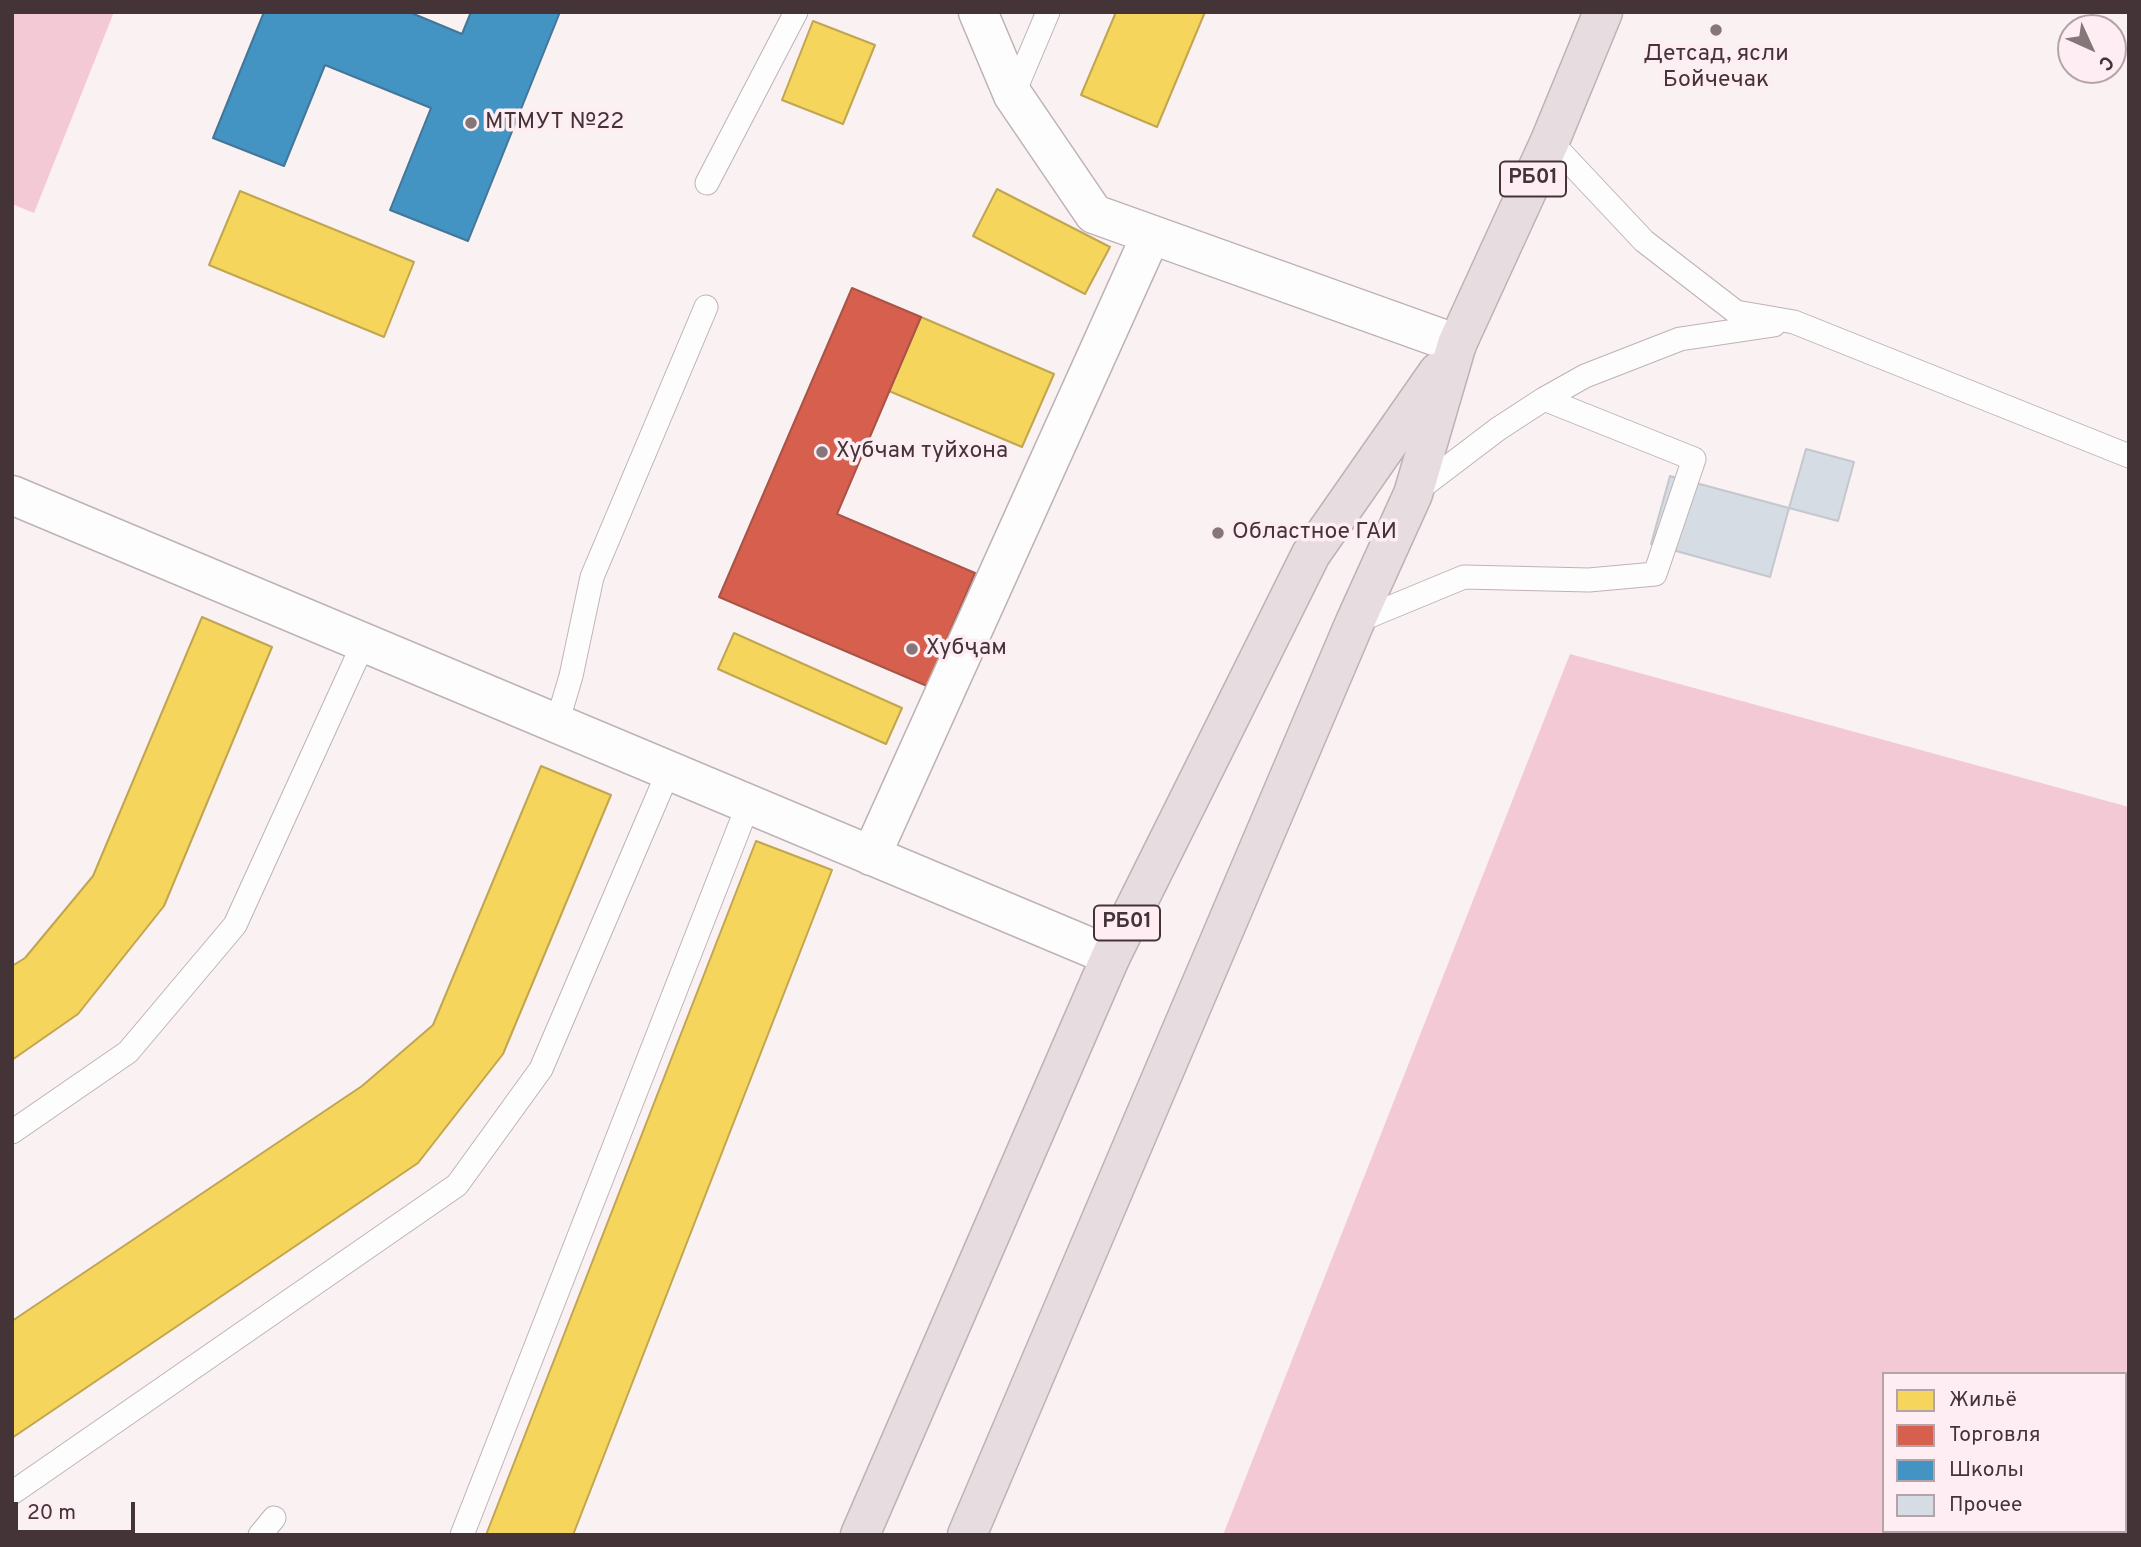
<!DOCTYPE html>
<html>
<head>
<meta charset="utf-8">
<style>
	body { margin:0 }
	#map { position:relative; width:2141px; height:1547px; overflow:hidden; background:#faf1f3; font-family:Overpass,sans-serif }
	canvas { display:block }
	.frame { position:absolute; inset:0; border:14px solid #443438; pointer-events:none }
	.legend { position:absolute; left:1882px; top:1372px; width:245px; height:161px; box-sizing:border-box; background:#feedf2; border:2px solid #b4a3a8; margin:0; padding:9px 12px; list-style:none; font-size:21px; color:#443438 }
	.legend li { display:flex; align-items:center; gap:14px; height:35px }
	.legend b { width:35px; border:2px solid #b4a3a8 }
	.north { position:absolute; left:2057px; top:14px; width:70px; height:70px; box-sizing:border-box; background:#feedf2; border:2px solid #b4a3a8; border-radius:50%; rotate:135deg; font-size:19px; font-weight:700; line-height:28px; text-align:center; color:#443438 }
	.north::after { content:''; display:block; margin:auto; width:24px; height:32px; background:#847679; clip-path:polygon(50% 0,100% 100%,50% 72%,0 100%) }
	.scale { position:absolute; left:14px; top:1502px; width:121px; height:32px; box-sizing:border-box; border:4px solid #443438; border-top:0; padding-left:9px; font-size:21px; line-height:24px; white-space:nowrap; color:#443438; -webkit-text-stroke:5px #feedf2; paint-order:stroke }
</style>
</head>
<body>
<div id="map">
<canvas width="2141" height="1547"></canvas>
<div class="frame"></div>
<ul class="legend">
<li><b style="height:19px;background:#f6d55c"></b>Жильё</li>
<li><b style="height:19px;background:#d6604d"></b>Торговля</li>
<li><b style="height:19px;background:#4393c3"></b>Школы</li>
<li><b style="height:19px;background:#d6dce4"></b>Прочее</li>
</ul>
<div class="north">С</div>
<div class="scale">20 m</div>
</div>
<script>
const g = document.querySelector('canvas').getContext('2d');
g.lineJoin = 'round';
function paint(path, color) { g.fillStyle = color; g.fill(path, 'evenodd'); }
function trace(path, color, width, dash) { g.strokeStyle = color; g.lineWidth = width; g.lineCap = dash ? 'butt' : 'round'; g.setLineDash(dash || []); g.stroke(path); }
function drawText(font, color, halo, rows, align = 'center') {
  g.font = font + ' Overpass,sans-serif'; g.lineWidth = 7; g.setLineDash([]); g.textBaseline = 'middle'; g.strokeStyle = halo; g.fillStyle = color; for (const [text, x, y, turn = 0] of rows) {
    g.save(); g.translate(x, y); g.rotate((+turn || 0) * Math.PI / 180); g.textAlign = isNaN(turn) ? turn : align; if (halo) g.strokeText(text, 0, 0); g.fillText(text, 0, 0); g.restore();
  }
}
paint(new Path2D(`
	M12,12H114L34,213L12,204Z
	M1570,654L2129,807V1535H1223ZM1884,1374H2125V1531H1884Z`), '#f4c9d6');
const homes = new Path2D(`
	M1116,12H1205L1157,127L1081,95Z
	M813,21L875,45L843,124L782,100Z
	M997,189L1110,247L1085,294L973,236Z
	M240,191L414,262L384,337L209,265Z
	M921,317L1054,374L1022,447L889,391Z
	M202,617L272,647L164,906L78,1014L12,1060V966L25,958L93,876Z
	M734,633L902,708L886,744L718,669Z
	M541,766L611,795L503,1054L418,1163L12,1438V1321L362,1086L433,1025Z
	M756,841L832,870L573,1535H486Z`);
paint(homes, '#f6d55c');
trace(homes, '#c1a551', 2);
const shops = new Path2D(`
	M852,288L921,317L837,514L975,573L927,686L719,597Z`);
paint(shops, '#d6604d');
trace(shops, '#aa5347', 2);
const schools = new Path2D(`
	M264,12H409L462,34L471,12H560L468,241L390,210L431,108L325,65L284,166L213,138Z`);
paint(schools, '#4393c3');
trace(schools, '#437699', 2);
const building = new Path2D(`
	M1806,449L1854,462L1838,521L1789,508Z
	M1670,476L1789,508L1770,577L1651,544Z`);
paint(building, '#d6dce4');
trace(building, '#c4c7cc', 2);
const lane = new Path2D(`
	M1013,95L1048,12
	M1550,141L1644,241L1736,312L1794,322L2129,456
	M707,183L796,12
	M1415,492L1498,429L1544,399L1585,376L1680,339L1774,325
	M1355,622L1464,577L1589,580L1655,574L1694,459L1544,399
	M557,723L571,676L592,577L706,307
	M12,1132L128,1052L235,925L364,642
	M12,1493L457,1185L541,1069L669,770
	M260,1535L274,1518
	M462,1535L748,805`);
const street = new Path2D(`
	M978,12L1013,95L1094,214L1457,344
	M12,495L1111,956
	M871,856L1151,235`);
const highway = new Path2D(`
	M860,1535L1111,956L1311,554L1438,372
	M967,1535L1355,622L1413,494L1457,344L1550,141L1603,12`);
trace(lane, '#beb2b5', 25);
trace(street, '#beb2b5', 41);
trace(highway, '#bfb1b5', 41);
trace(lane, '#fefdfd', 23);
trace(street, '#fefdfd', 38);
trace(highway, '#e7dde0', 38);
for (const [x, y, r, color] of [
	[1716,30,7,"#847679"],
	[471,123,7,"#847679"],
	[822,452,7,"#847679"],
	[1218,533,7,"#847679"],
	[912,649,7,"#847679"]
]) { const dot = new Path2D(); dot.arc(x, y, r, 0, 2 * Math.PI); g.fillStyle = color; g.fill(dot); trace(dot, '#feedf2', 2.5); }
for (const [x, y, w] of [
	[1533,179,66],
	[1127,923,66]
]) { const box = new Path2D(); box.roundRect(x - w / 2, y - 17.5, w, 35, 5); g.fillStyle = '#feedf2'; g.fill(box); trace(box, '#443438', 2); }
drawText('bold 21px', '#443438', null, [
	["РБ01",1533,179],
	["РБ01",1127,923]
]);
drawText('23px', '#443438', '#feedf2', [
	["Детсад, ясли",1716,55,"center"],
	["Бойчечак",1716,81,"center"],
	["МТМУТ №22",485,123],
	["Хубчам туйхона",836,452],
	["Областное ГАИ",1232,533],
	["Хубҷам",926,649]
], 'left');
</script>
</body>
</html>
